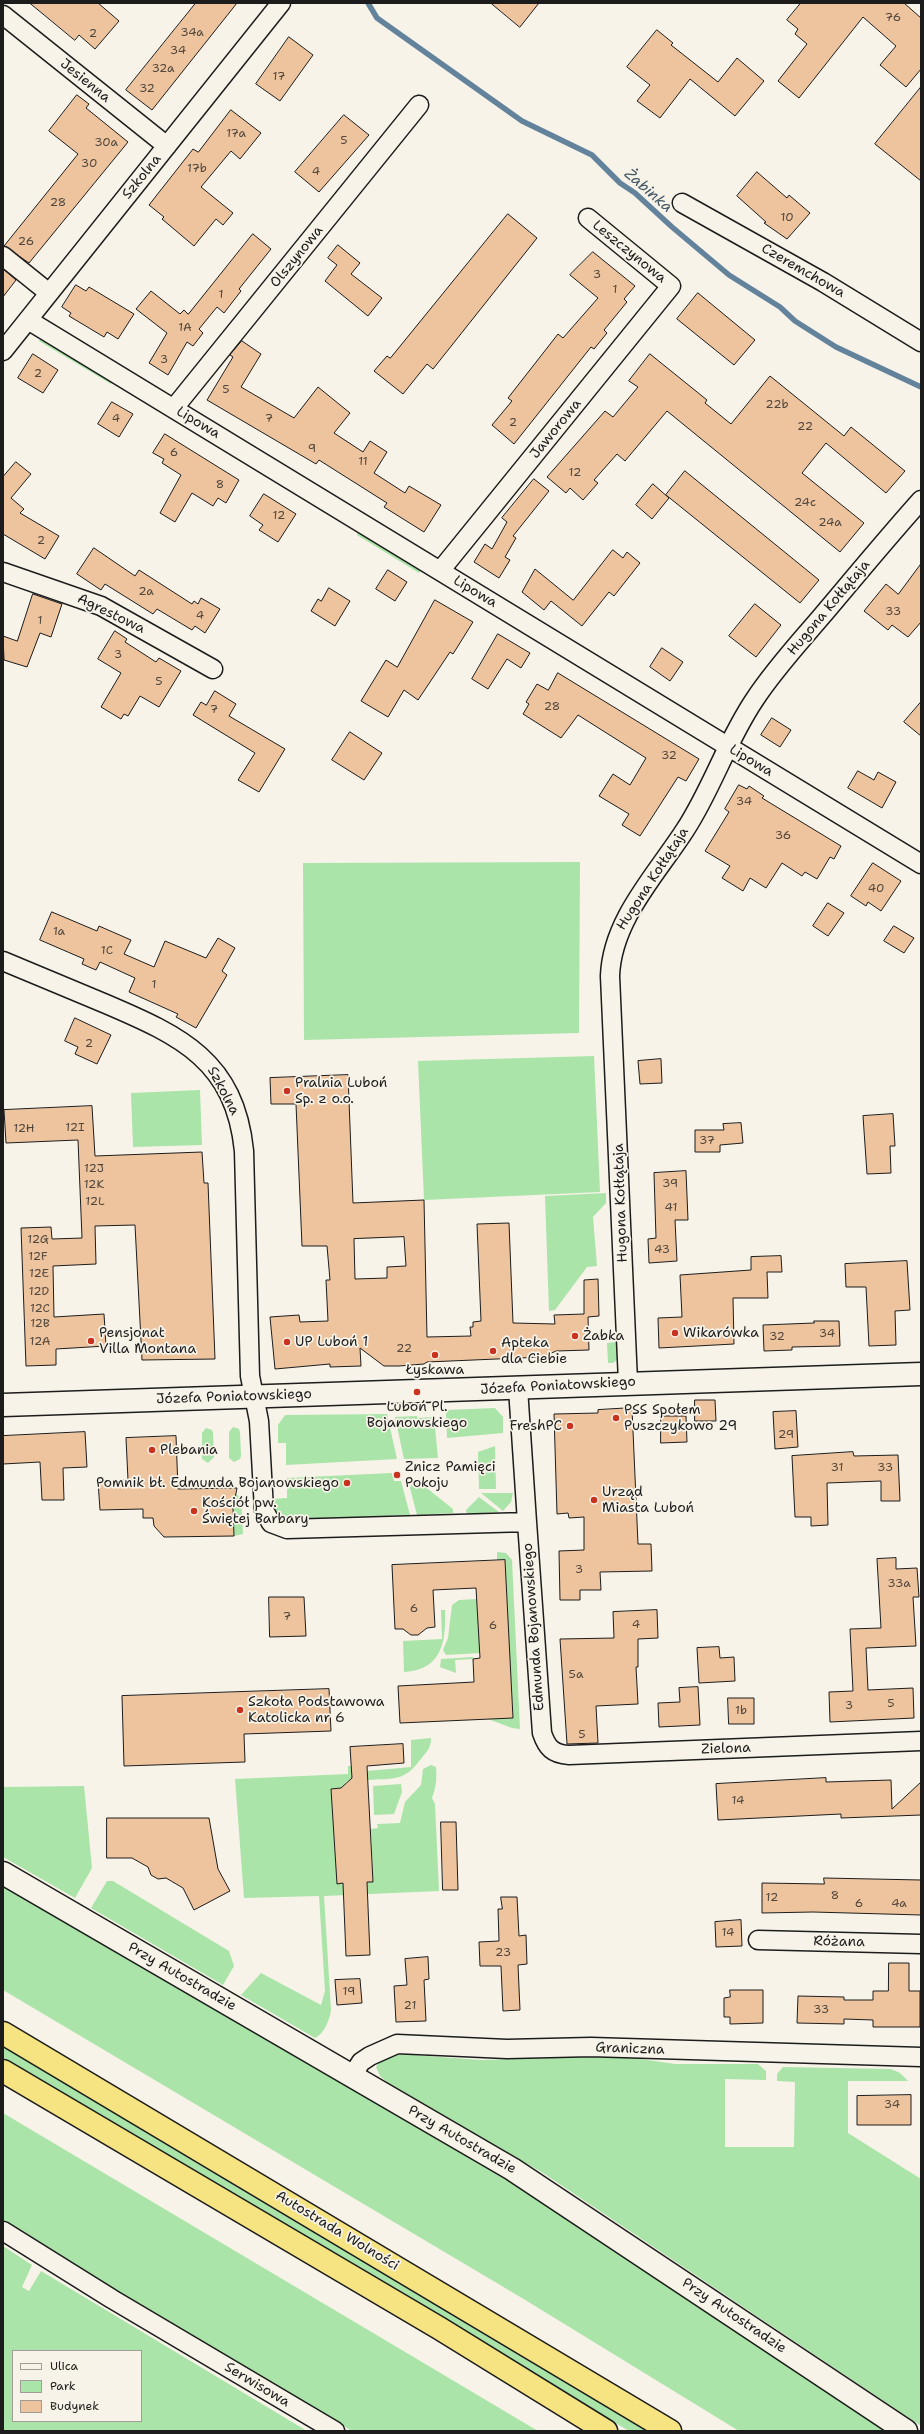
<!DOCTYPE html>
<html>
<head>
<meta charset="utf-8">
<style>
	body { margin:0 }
	#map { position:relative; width:924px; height:2434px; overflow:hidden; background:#f7f3e8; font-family:"Shantell Sans",sans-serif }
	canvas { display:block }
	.frame { position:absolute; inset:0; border:4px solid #1c1c1c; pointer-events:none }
	.legend { position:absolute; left:12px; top:2350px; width:130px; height:72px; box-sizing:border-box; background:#f7f3e8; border:1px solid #9f9d96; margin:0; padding:5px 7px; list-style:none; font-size:12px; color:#1c1c1c }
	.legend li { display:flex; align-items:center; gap:8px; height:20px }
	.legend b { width:20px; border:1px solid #9f9d96 }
</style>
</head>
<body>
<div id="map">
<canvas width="924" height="2434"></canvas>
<div class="frame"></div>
<ul class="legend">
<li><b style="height:5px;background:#f7f3e8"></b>Ulica</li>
<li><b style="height:11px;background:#aae4a9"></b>Park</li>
<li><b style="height:11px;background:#eec49e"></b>Budynek</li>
</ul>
</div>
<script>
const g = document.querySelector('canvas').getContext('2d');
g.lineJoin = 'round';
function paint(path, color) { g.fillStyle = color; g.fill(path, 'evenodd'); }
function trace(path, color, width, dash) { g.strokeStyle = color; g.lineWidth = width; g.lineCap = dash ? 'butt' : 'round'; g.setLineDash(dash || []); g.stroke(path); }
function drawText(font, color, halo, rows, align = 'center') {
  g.font = font + ' "Shantell Sans",sans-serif'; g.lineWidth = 3.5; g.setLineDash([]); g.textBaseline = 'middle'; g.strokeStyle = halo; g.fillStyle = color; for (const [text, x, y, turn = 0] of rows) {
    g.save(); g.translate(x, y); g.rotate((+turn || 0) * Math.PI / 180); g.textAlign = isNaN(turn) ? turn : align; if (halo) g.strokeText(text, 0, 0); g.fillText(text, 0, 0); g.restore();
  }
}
paint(new Path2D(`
	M41,338L112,381L111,384L39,341Z
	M358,531L421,569L419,573L357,535Z
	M580,862L579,1033L304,1040L303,863Z
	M594,1056L600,1192L424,1200L418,1061Z
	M200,1090L202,1145L133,1147L131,1093Z
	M606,1193V1203L593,1217L597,1266L587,1267L555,1310L549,1311L545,1196Z
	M617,1342L618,1359L613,1363H608L607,1343Z
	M495,1408L503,1417V1433L447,1438L446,1410Z
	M387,1414L397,1459L286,1465V1443H278V1425L285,1415Z
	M417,1416V1418L434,1417L438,1458L404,1459L395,1417Z
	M233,1427L239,1429L240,1432L241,1456L240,1459L234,1462L229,1458V1432Z
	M206,1428L212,1430L213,1433L214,1457L208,1463L202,1459V1433Z
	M495,1446L496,1489H479L478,1452Z
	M392,1473L394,1481H401L410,1515L290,1520C278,1518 274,1510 273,1499L287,1498V1478Z
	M413,1481H418L453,1509V1513L417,1515L410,1488Z
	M481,1493H513L511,1502L503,1511Z
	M236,1494L241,1498L243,1534L234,1536L233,1509Z
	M479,1497L499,1512L467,1514L466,1510Z
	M497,1552L506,1553L512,1560L520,1729L512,1728L488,1719L513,1718L505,1560H497Z
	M477,1599L480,1653L446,1655L443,1650L448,1638L452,1605L459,1600Z
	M441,1610H445C446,1642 442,1670 404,1672L403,1641L442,1639Z
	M473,1657V1659L455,1660L456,1673L440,1667L441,1659Z
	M431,1738C431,1749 426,1752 420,1760C404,1782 393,1778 367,1780V1771L411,1767V1740Z
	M431,1765L436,1767C437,1780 436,1787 432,1798L435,1804L439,1891L324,1896L331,2010C330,2019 324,2034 315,2038L241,1995L261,1973L321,2005L325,1991L319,1896L244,1898L235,1779L348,1774V1766H355L352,1779L346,1782L343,1788L331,1789L337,1883L373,1882L371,1829L378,1828L377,1824L400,1823L405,1802L421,1785L423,1769Z
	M401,1784L402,1792L394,1814L374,1815L373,1786Z
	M84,1786L92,1868L75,1898L3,1857V1787Z
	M107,1881H113L229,1951L234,1966L223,1985L91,1908Z
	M3,1884L522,2187L887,2431H739L522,2298L3,1990Z
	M3,2046L648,2431H629L3,2057Z
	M399,2054L481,2060L620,2056L675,2064H758L766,2071V2080L725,2079V2147H794L795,2082L777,2081V2074L783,2067L891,2069L900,2073L908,2081H848V2133L921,2179V2426L543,2173L388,2083L380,2076L376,2067L379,2062Z
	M3,2113L538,2431H352L123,2296L3,2221Z
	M3,2246L32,2265L22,2287L29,2291L41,2271L307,2431H3ZM13,2351H141V2421H13Z`), '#aae4a9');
trace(new Path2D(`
	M368,3L377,18L522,121L592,155L620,183L635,193L672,227L729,275L780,307L795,321L836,347L921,387`), '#62839b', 5.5);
const building = new Path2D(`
	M30,3H98L119,21L95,49L79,35L75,40Z
	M196,3H237L152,110L126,90Z
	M491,3H539L520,27Z
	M801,3H904L921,18V69L906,87L880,65L896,46L863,17L799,98L778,81L807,44L795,34L798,29L787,20Z
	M657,30L673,43L671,45L718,82L737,58L764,81L735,116L690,79L660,118L637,101L650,85L627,67Z
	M289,37L313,55L280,101L256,84Z
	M921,87V181L875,144Z
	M77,95L89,104L86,108L128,142L29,263L4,246L78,154L49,131Z
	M231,110L261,133L240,159L231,151L201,187L233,213L223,225L216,219L194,246L162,219L164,217L149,205L193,149L198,152Z
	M344,115L369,135L319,192L295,172Z
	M757,172L787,198L789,195L810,213L787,239L764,223L766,222L737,196Z
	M508,214L537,238L433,369L427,364L403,394L374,371L387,356L390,358Z
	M253,234L271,249L239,289L241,291L224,313L217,307L199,329L203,333L193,346L187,342L168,375L149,363L167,333L136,309L151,291L180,314L184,310L188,314Z
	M338,245L360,263L351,274L382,298L368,316L325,281L337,265L328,258Z
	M593,252L635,286L624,299L627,302L604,330L607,333L594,349L591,347L514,444L492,425L512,401L508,398L558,334L563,338L598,298L570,275Z
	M3,269L16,280L3,297Z
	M76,285L86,291L89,287L134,314L118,339L107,332L104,337L69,316L71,313L62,307Z
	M698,293L755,340L734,365L677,319Z
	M242,341L261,354L241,387L294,418L318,387L350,413L334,433L363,452L370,441L387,452L374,473L405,493L409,486L441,505L424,532L384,507L387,503L319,460L316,464L207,400L233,357L230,355Z
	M33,354L58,370L43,393L18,378Z
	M650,354L707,400L705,403L731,424L770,376L844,436L851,427L905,471L886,493L826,443L802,473L864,523L840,552L667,411L625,461L617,454L594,480L598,483L583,500L570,488L566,493L547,477L605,411L613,417L638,387L629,381Z
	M112,402L133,414L119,437L98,424Z
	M165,434L239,480L226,503L218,498L213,506L192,493L175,522L160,513L181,475L162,463L164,459L153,453Z
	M16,462L31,474L11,498L24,509L20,513L59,536L45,559L3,534V477Z
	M685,471L819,580L800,603L666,495Z
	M534,479L549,491L513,536L516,538L505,557L510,560L499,578L474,562L485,544L492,549L507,522L502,518Z
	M653,484L669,498L652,519L636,505Z
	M264,494L296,514L278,542L259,530L263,525L250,516Z
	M94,548L135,576L139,570L192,604L194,601L198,604L201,598L220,609L205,633L195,626L192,630L157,609L153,614L105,584L101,590L77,574Z
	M613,550L623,558L627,552L640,563L614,596L609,592L582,626L551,601L544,610L522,592L535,569L573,600Z
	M921,564V622L908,637L892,625L888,630L864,611L886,584L898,594Z
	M388,570L407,582L395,601L376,589Z
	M329,588L350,601L335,626L311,611L318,599L321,601Z
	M33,594L62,604L51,637L40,633L27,667L4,660L3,636L17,641Z
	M435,600L473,622L453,654L450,652L418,700L404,690L388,717L361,701L386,660L397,667Z
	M755,604L781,625L756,657L729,636Z
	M115,631L127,639L125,642L156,662L159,658L181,671L159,707L140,696L128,716L124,714L121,719L101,707L121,673L98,659Z
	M498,634L530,653L521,668L507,659L488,689L472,679Z
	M662,648L683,662L670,681L650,667Z
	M558,673L699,759L686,781L678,777L640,836L622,825L629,814L599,796L613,774L630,785L646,758L578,715L561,738L523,714L529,704L526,702L537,684L548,690Z
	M215,691L236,704L229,716L285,749L259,792L238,780L255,753L193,715L201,702L206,705Z
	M921,702V736L904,722Z
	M772,718L791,730L780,747L761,735Z
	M350,732L382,753L364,780L332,760Z
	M858,771L874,780L878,772L896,782L882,808L848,788Z
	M739,785L747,789L749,786L764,796L762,798L841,846L834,859L830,857L817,879L805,872L802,876L782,863L766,888L750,878L743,891L722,878L730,866L705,851L729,812L725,809Z
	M873,863L901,881L881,911L868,902L866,906L851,896Z
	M828,903L844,913L828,936L813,926Z
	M52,912L97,931L99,926L131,940L124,954L154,967L165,941L206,958L218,938L235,948L222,971L227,975L196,1028L176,1017L178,1014L129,992L135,978L100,962L96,970L82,964L84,959L40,940Z
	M894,926L914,938L904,953L884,941Z
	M75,1018L111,1035L97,1064L75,1054L78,1047L65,1041Z
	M661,1059L662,1083L640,1084L638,1061Z
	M348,1075L353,1203L424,1200L427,1337L471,1336L470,1327H473V1322L481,1321L477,1224L509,1223L513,1323L555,1324L554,1315L584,1314V1280L598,1279L599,1316L588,1317L589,1350L556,1351L543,1357L427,1362L424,1364L399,1366H384L360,1348L361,1366L330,1367V1364L275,1369L270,1317L299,1315L300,1322L328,1321L326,1280H330L327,1246H302L296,1104H271L270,1078ZM404,1237L406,1266L387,1267V1278L355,1279L354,1239Z
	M92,1106L95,1156L202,1152L204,1183H208L215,1359L142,1360L135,1225L95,1226L96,1264L53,1266L54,1317L104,1314L106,1346L56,1349V1365L26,1366L21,1228L51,1227L52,1239L82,1238L78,1140L6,1143L4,1110Z
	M893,1114L895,1146H890L891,1173L867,1174L863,1116Z
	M741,1123L743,1143L720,1145V1152H695V1130H724L723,1124Z
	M686,1171L688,1220H675L677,1261L649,1263L648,1239L656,1238L654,1173Z
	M781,1256L782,1272H767L768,1298H733L734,1344L659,1348L658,1318L682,1317L680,1275L751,1270V1257Z
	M907,1261L910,1310L895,1311L896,1345L869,1346L866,1287H846L845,1264Z
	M814,1321H839L840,1346L792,1347V1350L764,1351L763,1325L814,1323Z
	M695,1400H715L716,1421H695Z
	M632,1408L638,1544H651L652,1571L600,1572L601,1590H580V1600H560L559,1551L584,1550V1517L569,1518L568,1513L557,1514L554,1414L598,1413V1410Z
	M796,1411L798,1447L775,1449L773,1412Z
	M661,1416H686L687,1442L661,1443Z
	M85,1432L87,1467L63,1468L64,1500H42L40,1462L3,1464V1436Z
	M176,1436L178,1489L237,1488L233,1509L234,1536L164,1537L154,1526L153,1518H143V1509L100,1510L98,1481L128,1480L126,1438Z
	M853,1452L854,1456L898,1455L900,1501H881V1481L827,1483L828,1525L811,1526V1517H795L792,1456Z
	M896,1558V1569L917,1568L919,1597H913L916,1646L866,1648L868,1690L913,1688L914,1718L830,1722L829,1692L853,1691L850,1629L881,1628L877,1559Z
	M505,1560L513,1718L400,1723L398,1686L474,1682L473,1659L480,1658L476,1588L433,1590L435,1627L427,1628L418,1635H411L403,1629H395L392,1565Z
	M269,1597H304L306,1636L270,1637Z
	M657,1610L658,1638L638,1639V1667H636L638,1704L596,1706L598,1743L567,1744L560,1639L614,1638L613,1612Z
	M719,1647L720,1658L734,1657L735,1681L699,1683L697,1648Z
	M698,1687L700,1725L659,1727L658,1703L680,1702L679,1688Z
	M329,1689L331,1731L244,1734L245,1762L124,1766L122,1696Z
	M728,1698H754V1724H729Z
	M403,1744L404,1763L367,1766L373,1882H367L370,1955L346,1956L343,1883L337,1884L331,1789L341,1788L352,1778L350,1747Z
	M826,1778V1782L891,1780L892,1809L921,1782V1815L841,1818V1814L718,1820L716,1784Z
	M107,1818H209L218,1869L230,1891L194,1910L183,1888L166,1878L158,1879L151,1875L148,1867L132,1858H107Z
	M441,1822H456L458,1890H443Z
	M824,1878L921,1880V1915L813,1912L762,1913V1883L824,1884Z
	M501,1897H517L519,1936L526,1935L527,1964L518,1965L520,2010L503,2011L501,1966H480L479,1942L499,1941L498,1909H502Z
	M741,1920L742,1946L716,1947L715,1922Z
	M428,1957L429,1979L424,1980L426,2021L396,2022L394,1986L407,1985L405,1959Z
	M889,1963H909V1991H920V2027H873V2020L844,2019V2024L797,2023L798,1996L844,1997V2000H873V1991H888Z
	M360,1979L362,2003L337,2005L335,1980Z
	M730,1990H763V2023L730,2024V2017H724V1998L730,1997Z
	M911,2095V2125H857V2096Z`);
paint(building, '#eec49e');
trace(building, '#1c1c1c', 1);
const minor = new Path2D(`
	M3,15L167,146
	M682,203L823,282L921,342
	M3,256L49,293
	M28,320L921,864
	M3,351L281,3
	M174,408L419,105
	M440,571L671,286L588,218
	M3,572L101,606L213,669
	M3,961C37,975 72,990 106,1004C181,1036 235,1061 244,1151L250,1376L259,1421L264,1510L271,1523L287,1529L527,1522L518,1388
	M628,1382L610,976C612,920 656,875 685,830C712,789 727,740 755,699C774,670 798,644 821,617C854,578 887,538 921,500
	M527,1522L542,1733C547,1748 553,1754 569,1755L921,1741
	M758,1940L921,1944
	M352,2076L361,2062L370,2056L397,2044L507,2049L591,2047L921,2057
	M3,2231L112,2299L335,2431`);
const tertiary = new Path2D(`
	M3,1405C309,1394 615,1383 921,1374
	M3,1873L512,2169L906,2431`);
const motorway = new Path2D(`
	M3,2033L670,2431
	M3,2071L439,2328L606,2431`);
trace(minor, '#1c1c1c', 21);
trace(tertiary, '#1c1c1c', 25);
trace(motorway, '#1c1c1c', 25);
trace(minor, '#f7f3e8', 18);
trace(tertiary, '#f7f3e8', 22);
trace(motorway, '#f6e381', 22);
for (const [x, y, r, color] of [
	[287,1091,4,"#c8321e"],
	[675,1333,4,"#c8321e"],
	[575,1336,4,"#c8321e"],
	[91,1341,4,"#c8321e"],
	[287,1342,4,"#c8321e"],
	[493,1351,4,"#c8321e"],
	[435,1355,4,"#c8321e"],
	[417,1392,4,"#c8321e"],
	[616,1418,4,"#c8321e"],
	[570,1426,4,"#c8321e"],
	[152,1450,4,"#c8321e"],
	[397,1475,4,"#c8321e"],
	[347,1483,4,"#c8321e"],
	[594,1500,4,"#c8321e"],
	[194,1511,4,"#c8321e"],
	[240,1710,4,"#c8321e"]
]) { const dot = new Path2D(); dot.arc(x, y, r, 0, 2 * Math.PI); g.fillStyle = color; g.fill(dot); trace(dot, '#f7f3e8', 1.5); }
drawText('12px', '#50463c', null, [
	["76",893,18],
	["34a",192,33],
	["2",93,34],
	["34",178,51],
	["32a",163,69],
	["17",279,77],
	["32",147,89],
	["17a",236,134],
	["5",344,141],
	["30a",106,143],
	["30",89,164],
	["17b",197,169],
	["4",316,172],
	["28",58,203],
	["10",787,218],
	["26",26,242],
	["3",597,275],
	["1",615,290],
	["1",221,295],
	["1A",185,328],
	["3",164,360],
	["2",38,374],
	["5",226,390],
	["22b",777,405],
	["4",116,419],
	["7",269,419],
	["2",513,423],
	["22",805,427],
	["9",312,449],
	["6",174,453],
	["11",363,462],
	["12",575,473],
	["8",220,485],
	["24c",805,503],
	["12",279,516],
	["24a",830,523],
	["2",41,541],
	["2a",146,592],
	["33",893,612],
	["4",200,616],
	["1",40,621],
	["3",118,655],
	["5",159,682],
	["28",552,707],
	["7",214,710],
	["32",669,756],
	["34",744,802],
	["36",783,836],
	["40",876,889],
	["1a",59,932],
	["1C",107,951],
	["1",154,985],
	["2",89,1044],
	["12I",75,1128],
	["12H",24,1129],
	["37",707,1141],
	["12J",94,1169],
	["39",670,1184],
	["12K",94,1185],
	["12L",95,1202],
	["41",671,1208],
	["12G",38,1240],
	["43",662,1250],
	["12F",38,1257],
	["12E",39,1274],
	["12D",39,1292],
	["12C",40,1309],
	["12B",40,1324],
	["34",827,1334],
	["32",777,1337],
	["12A",40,1342],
	["22",404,1349],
	["29",786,1435],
	["31",837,1468],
	["33",885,1468],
	["3",579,1570],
	["33a",899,1584],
	["6",414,1609],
	["7",287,1617],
	["4",636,1625],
	["6",493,1626],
	["5a",576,1675],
	["5",891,1704],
	["3",849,1706],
	["1b",741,1711],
	["5",582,1735],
	["14",738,1801],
	["8",835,1896],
	["12",772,1898],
	["6",859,1904],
	["4a",899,1904],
	["14",728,1933],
	["23",503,1953],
	["19",349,1992],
	["21",410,2006],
	["33",821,2010],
	["34",892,2105]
]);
drawText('14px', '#1c1c1c', '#f7f3e8', [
	["Jesienna",85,81,39],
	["Szkolna",142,177,-51],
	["Leszczynowa",629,252,39],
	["Olszynowa",297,257,-51],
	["Czeremchowa",803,271,30],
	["Lipowa",198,423,31],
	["Jaworowa",556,429,-51],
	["Lipowa",475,592,31],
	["Hugona Kołłątaja",829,608,-50],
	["Agrestowa",111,614,26],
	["Lipowa",751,761,31],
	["Hugona Kołłątaja",653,879,-57],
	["Szkolna",223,1091,62],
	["Hugona Kołłątaja",621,1203,-92],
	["Józefa Poniatowskiego",558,1386,-3],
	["Józefa Poniatowskiego",234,1397,-2],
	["Edmunda Bojanowskiego",534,1627,-94],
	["Zielona",726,1749,-2],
	["Różana",839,1942,1],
	["Przy Autostradzie",182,1977,30],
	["Graniczna",630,2049,2],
	["Przy Autostradzie",462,2140,30],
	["Autostrada Wolności",337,2231,31],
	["Przy Autostradzie",734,2316,34],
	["Serwisowa",257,2385,31]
]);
drawText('14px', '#1c1c1c', '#f7f3e8', [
	["Pralnia Luboń",295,1083],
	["Sp. z o.o.",295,1099],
	["Pensjonat",99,1333],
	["Villa Montana",99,1349],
	["Wikarówka",683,1333],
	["Żabka",583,1336],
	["UP Luboń 1",295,1342],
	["Apteka",501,1343],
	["dla Ciebie",501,1359],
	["Łyskawa",435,1370,"center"],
	["Luboń Pl.",417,1407,"center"],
	["Bojanowskiego",417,1423,"center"],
	["PSS Społem",624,1410],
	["Puszczykowo 29",624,1426],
	["FreshPC",562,1426,"right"],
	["Plebania",160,1450],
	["Znicz Pamięci",405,1467],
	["Pokoju",405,1483],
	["Pomnik bł. Edmunda Bojanowskiego",339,1483,"right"],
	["Urząd",602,1492],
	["Miasta Luboń",602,1508],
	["Kościół pw.",202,1503],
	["Świętej Barbary",202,1519],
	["Szkoła Podstawowa",248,1702],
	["Katolicka nr 6",248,1718]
], 'left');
drawText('italic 15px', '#455866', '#f7f3e8', [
	["Żabinka",648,191,41]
]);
</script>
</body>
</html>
